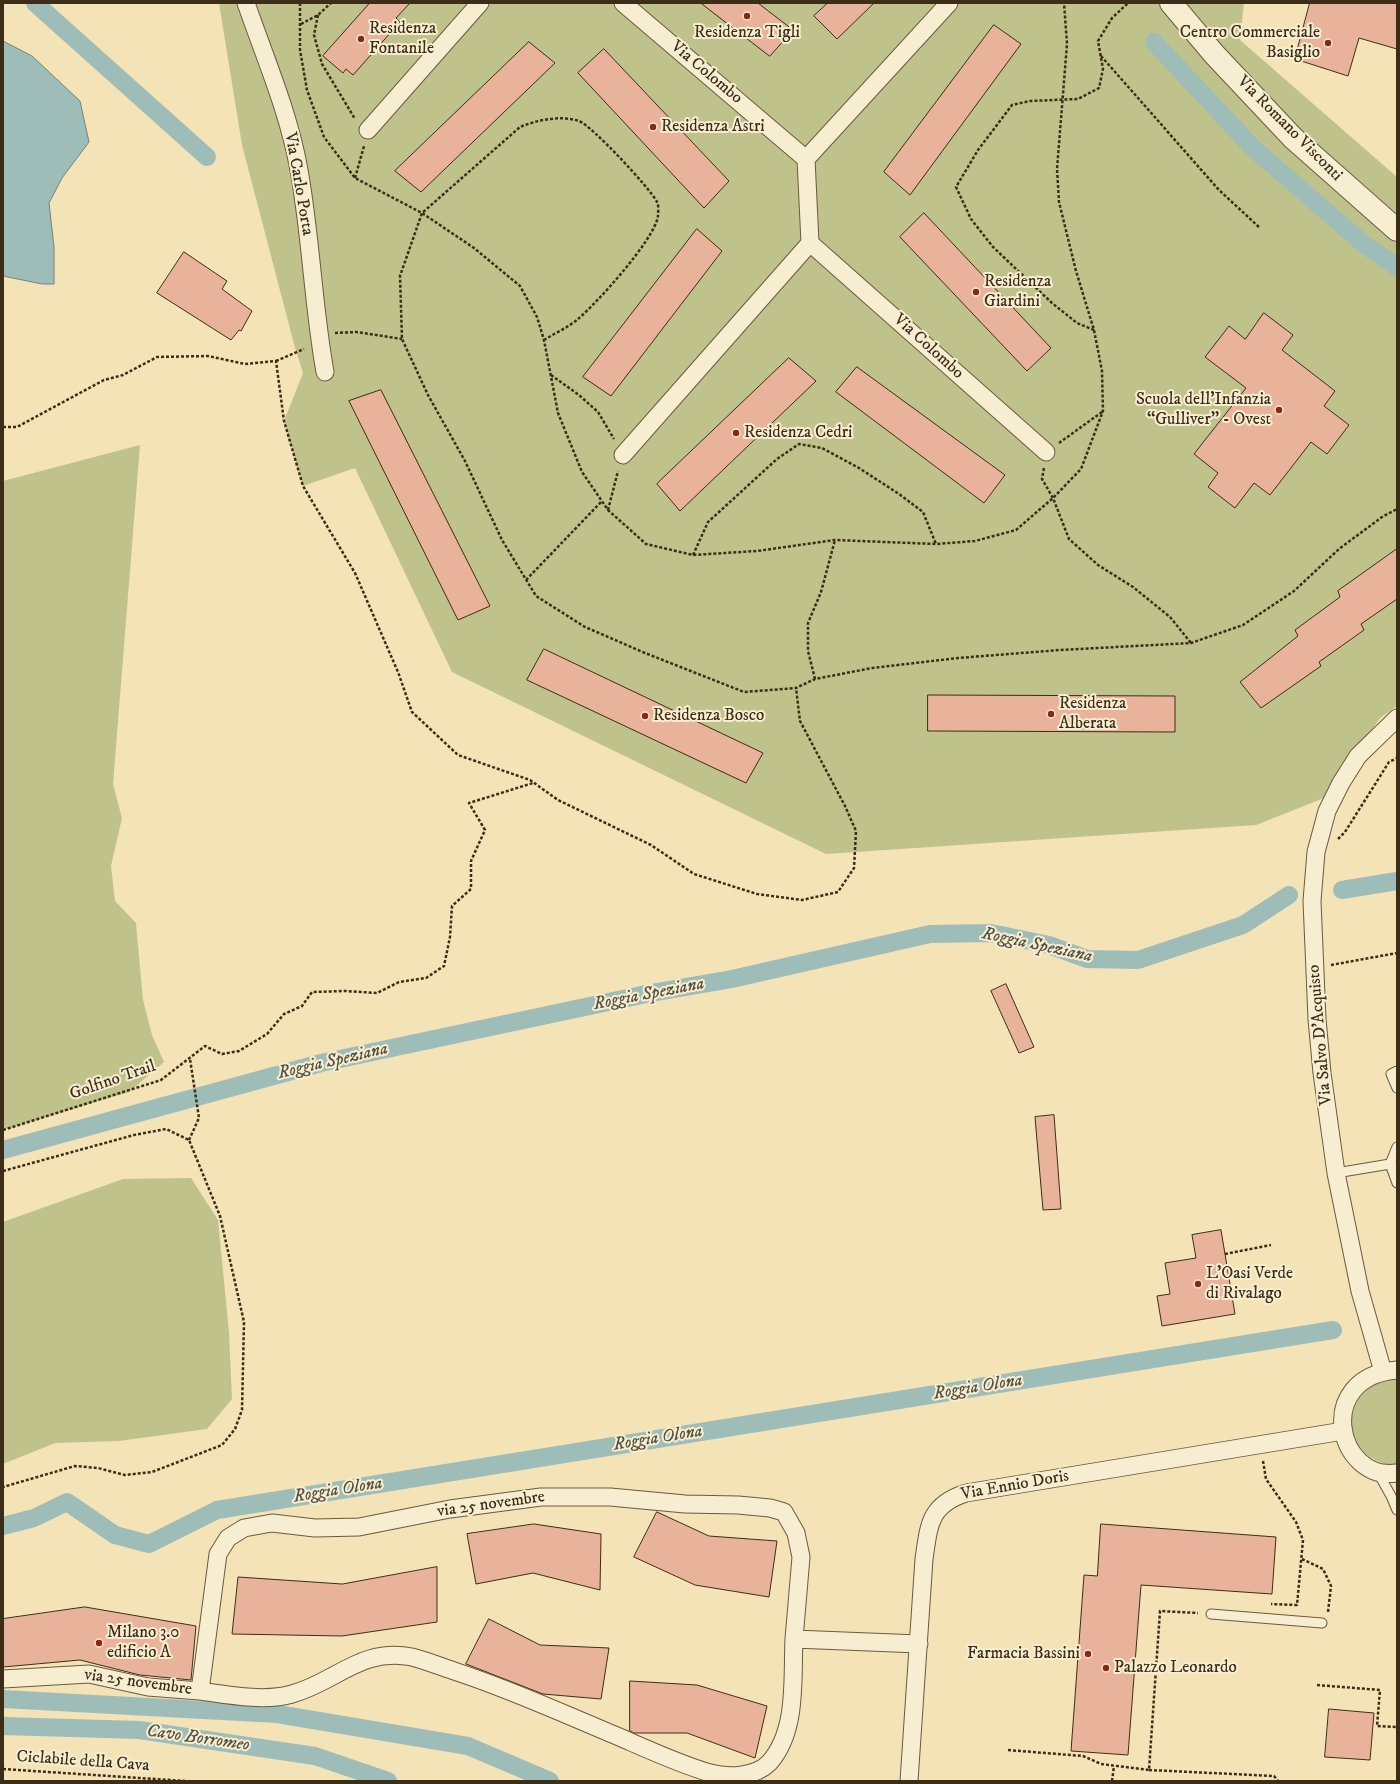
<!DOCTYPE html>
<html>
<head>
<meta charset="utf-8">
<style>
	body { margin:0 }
	#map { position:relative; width:1400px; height:1784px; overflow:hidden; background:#f3e3b7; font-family:"IM FELL DW Pica",serif }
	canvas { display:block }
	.frame { position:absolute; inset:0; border:4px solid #3c2d19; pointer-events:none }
</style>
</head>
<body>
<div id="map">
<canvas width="1400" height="1784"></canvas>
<div class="frame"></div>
</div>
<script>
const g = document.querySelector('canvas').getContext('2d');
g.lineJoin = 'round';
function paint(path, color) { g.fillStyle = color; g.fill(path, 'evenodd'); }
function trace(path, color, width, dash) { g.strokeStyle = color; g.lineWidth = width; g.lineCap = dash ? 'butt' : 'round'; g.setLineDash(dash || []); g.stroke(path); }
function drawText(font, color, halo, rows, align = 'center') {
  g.font = font + ' "IM FELL DW Pica",serif'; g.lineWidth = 4; g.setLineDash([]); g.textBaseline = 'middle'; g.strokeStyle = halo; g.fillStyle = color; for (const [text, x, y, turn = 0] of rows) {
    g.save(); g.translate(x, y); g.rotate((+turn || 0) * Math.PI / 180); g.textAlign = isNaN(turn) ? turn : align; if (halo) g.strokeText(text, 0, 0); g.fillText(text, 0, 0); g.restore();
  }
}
paint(new Path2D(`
	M219,3H1244L1240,40L1397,177V706L1380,718L1324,798L1256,825L826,854L452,672L355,468L303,486L284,421L303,373L294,344L242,145Z
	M140,445L113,784L122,818L111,866L115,901L136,923L143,1000L152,1035L164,1062L129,1092L3,1130V481Z
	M191,1178L218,1220L229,1332L232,1399L207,1429L119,1441L55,1443L3,1464V1222L123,1179Z
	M1397,1379V1466C1334,1459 1338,1383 1397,1379Z`), '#c0c28b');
const water = new Path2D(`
	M3,41L32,56L80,101L89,142L62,178L49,203L54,247V284H42L3,276Z`);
paint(water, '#9ebcb8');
trace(water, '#778378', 1);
trace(new Path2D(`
	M35,3L207,157
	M1154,42L1253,148L1365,245L1397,267
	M1342,890L1397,881
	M3,1150L321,1063L651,993L732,979L930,934L991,933L1049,945L1087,959L1138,960L1243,925L1289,895
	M3,1526L34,1518L67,1502L115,1535L149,1544L217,1510L1333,1330
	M3,1699L277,1714L468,1746L550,1781
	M3,1726L139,1730L315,1756L388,1781`), '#9ebcb8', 18);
const building = new Path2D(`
	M370,3H410L396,18L400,22L353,75L346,69L343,73L323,56Z
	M701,3H758L793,30L770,56Z
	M828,3H874L837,39L814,16Z
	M1310,3H1397V49L1359,38L1348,76L1295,59Z
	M994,25L1021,44L910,195L884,172Z
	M529,42L555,63L421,192L395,171Z
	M604,49L729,181L704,208L578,73Z
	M924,213L1051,348L1027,371L900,237Z
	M697,229L722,251L611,396L583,377Z
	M184,252L227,281L222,289L252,311L241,331L239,330L231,340L157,293Z
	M1264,313L1293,335L1282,350L1335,391L1324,406L1349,425L1327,454L1311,442L1270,495L1254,483L1235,508L1208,487L1218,473L1194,454L1246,388L1205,357L1229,326L1245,339Z
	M789,358L816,381L680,511L657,484Z
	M857,367L1005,475L984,503L836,392Z
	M381,390L490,606L458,620L349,401Z
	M1397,549V599L1361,624L1364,630L1319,662L1321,666L1261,708L1240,682L1298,636L1295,630L1340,597L1338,591Z
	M544,649L763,753L746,783L527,680Z
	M928,695L1175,696V732L928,731Z
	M1006,984L1034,1047L1019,1053L991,991Z
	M1054,1115L1061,1209L1043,1210L1035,1117Z
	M1221,1230L1235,1314L1162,1326L1157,1296L1170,1294L1165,1263L1196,1258L1192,1235Z
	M657,1512L709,1536L777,1541L769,1597L695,1585L634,1557Z
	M534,1524L601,1534L600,1590L533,1573L476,1584L467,1534Z
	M1101,1524L1276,1537L1272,1594L1141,1585L1128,1755L1071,1751L1084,1575L1097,1576Z
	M437,1567V1622L342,1636L232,1634L238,1577L342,1584Z
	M85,1607L196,1626L191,1680L140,1675L80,1660L3,1667V1619Z
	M489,1619L540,1645L609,1648L601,1699L543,1694L466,1664Z
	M630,1681L697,1685L767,1706L755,1758L687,1733H634L630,1731Z
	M1329,1709L1374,1713L1370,1760L1325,1757Z`);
paint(building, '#e8b39a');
trace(building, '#3c2d19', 1);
const service = new Path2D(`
	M1397,1071L1391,1074L1397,1088
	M1397,1147L1390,1164L1397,1183
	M1336,1173L1390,1164L1397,1169
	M1377,1471L1391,1496L1397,1510
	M1211,1614L1322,1623`);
const minor = new Path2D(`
	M246,3C265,58 289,113 299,170C311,237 313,305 325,372
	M623,3L806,159L810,243L1046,452
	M368,130L480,3
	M806,159L949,3
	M623,455L810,243
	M1397,1370C1313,1377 1337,1482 1397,1473
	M1383,1372L1360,1291L1336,1173L1322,1073L1317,1019L1312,901L1316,852L1327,811L1341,783L1358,756L1397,718
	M794,1639C792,1678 798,1731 769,1763C755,1777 728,1778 710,1773C679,1764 647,1749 617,1736C564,1714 512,1690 457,1672C442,1667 427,1661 412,1657C361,1647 336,1682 292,1694C265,1702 228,1695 200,1691L218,1554L228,1538L244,1528L272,1523L315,1528L359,1527L450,1509L541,1497H610L685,1504L738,1505L770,1508L784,1512L796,1533L801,1557L794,1639L919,1644
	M3,1679L89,1674L148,1687L200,1691
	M909,1781L924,1559C929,1525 929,1505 966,1493L1343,1431`);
const tertiary = new Path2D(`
	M1171,3L1214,54L1293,138L1397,230`);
trace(service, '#6a5a40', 11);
trace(minor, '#6a5a40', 19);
trace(tertiary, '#6a5a40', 24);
trace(new Path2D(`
	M300,3V50L307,90L324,137L355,178L422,213L474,248L520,286L537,317L544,340L558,413L582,472L608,510L646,544L693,555L757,551L835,540L936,544L975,541L1016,530L1053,498L1081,469L1103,411L1102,371L1094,330L1076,271L1059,202L1057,169L1067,44L1064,3
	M318,15L314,35L322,64L355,119
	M301,24L318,15L331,3
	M1101,56L1219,190L1260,228
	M355,178L364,146
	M1094,330L1077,323L1052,303L993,247L971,219L956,187L978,150L1012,105L1030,101L1078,99L1099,88L1103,69L1098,41L1112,18L1128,3
	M335,333L356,332L402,339
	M544,340C555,333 569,327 578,319C597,303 655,239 658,216C658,212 659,205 657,202C650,188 591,125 579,121C560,115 537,120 520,127L422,213L400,276L402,339L428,395L465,461L502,540L536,596L585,627L645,653L744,692L796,688L815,679L872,668L958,658L1060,650L1191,643L1243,625L1294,591L1339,549L1382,517L1397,509
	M276,361L304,349
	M551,375L579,395L598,412L614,439
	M3,427H17L104,380L123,375L157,357L208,356L245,364L276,361L284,421L303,486L355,573L398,672L412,712L458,755L530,780L558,800L651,845L694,874L757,894L802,900L838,892L854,868L856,831L845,806L800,721L796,688
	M1059,443L1102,412
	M1044,468L1042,479L1053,498L1069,539L1098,565L1133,587L1170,617L1191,643
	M608,510L618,471
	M693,555L708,522L777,459L799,444L822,448L859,468L899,494L923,512L936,544
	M526,580L602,501
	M815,679L808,651V623L821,592L835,540
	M1338,839L1345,832L1389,762L1397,758
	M1331,965L1397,953
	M3,1130L161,1080L205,1046L222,1054L239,1051L267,1034L284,1014L302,1006L312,992L345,991L377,993L399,982L426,978L444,966L450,937L452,906L471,889V861L485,830L469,803L533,783
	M189,1140L199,1118L190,1059
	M3,1171L134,1135L166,1129L189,1140L220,1216L244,1322L242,1410L235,1429L222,1445L152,1472L125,1475L98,1468L75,1466L3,1487
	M1225,1254L1271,1245
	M1263,1461L1266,1479L1296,1522L1303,1540L1297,1605L1271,1604
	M1302,1559L1323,1569L1331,1586L1328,1612
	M1317,1685L1380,1690L1377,1726L1397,1727
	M1008,1750L1083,1756L1101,1764L1149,1770L1160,1611L1198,1613
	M3,1769L185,1781
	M1149,1770L1274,1776L1278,1781
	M1112,1781L1114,1766`), '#3c2d19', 2.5, [3, 2]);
trace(service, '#f7edd0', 9);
trace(minor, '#f7edd0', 17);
trace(tertiary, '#f7edd0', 22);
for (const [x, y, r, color] of [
	[747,16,4,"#8f2418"],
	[361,39,4,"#8f2418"],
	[1328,43,4,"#8f2418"],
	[653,127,4,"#8f2418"],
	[976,292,4,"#8f2418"],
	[1279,410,4,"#8f2418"],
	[736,433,4,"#8f2418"],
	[1051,714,4,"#8f2418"],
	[645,716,4,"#8f2418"],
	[1198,1284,4,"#8f2418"],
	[99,1643,4,"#8f2418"],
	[1088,1654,4,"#8f2418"],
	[1106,1668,4,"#8f2418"]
]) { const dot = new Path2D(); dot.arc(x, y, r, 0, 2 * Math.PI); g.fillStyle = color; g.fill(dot); trace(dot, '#f7edd0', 1.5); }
drawText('17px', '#3c2d19', '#f7edd0', [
	["Residenza",369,29],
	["Fontanile",369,49],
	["Residenza Tigli",747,33,"center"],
	["Centro Commerciale",1320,33,"right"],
	["Basiglio",1320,53,"right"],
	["Residenza Astri",661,127],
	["Residenza",984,282],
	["Giardini",984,302],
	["Scuola dell’Infanzia",1271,400,"right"],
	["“Gulliver” - Ovest",1271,420,"right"],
	["Residenza Cedri",744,433],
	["Residenza",1059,704],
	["Alberata",1059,724],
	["Residenza Bosco",653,716],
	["L'Oasi Verde",1206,1274],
	["di Rivalago",1206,1294],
	["Milano 3.0",107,1633],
	["edificio A",107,1653],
	["Farmacia Bassini",1080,1654,"right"],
	["Palazzo Leonardo",1114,1668]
], 'left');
drawText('17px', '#3c2d19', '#f7edd0', [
	["Via Colombo",706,73,40],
	["Via Romano Visconti",1289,129,45],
	["Via Carlo Porta",298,184,80],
	["Via Colombo",928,347,42],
	["Via Salvo D'Acquisto",1321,1035,-95],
	["Golfino Trail",113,1081,-19],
	["Via Ennio Doris",1015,1486,-10],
	["via 25 novembre",491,1505,-8],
	["via 25 novembre",138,1683,8],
	["Ciclabile della Cava",83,1762,4]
]);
drawText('italic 18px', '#545141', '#f7edd0', [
	["Roggia Speziana",1037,946,12],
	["Roggia Speziana",649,995,-11],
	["Roggia Speziana",333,1062,-13],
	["Roggia Olona",978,1388,-9],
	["Roggia Olona",658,1439,-9],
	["Roggia Olona",338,1491,-9],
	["Cavo Borromeo",198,1739,8]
]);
</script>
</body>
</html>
